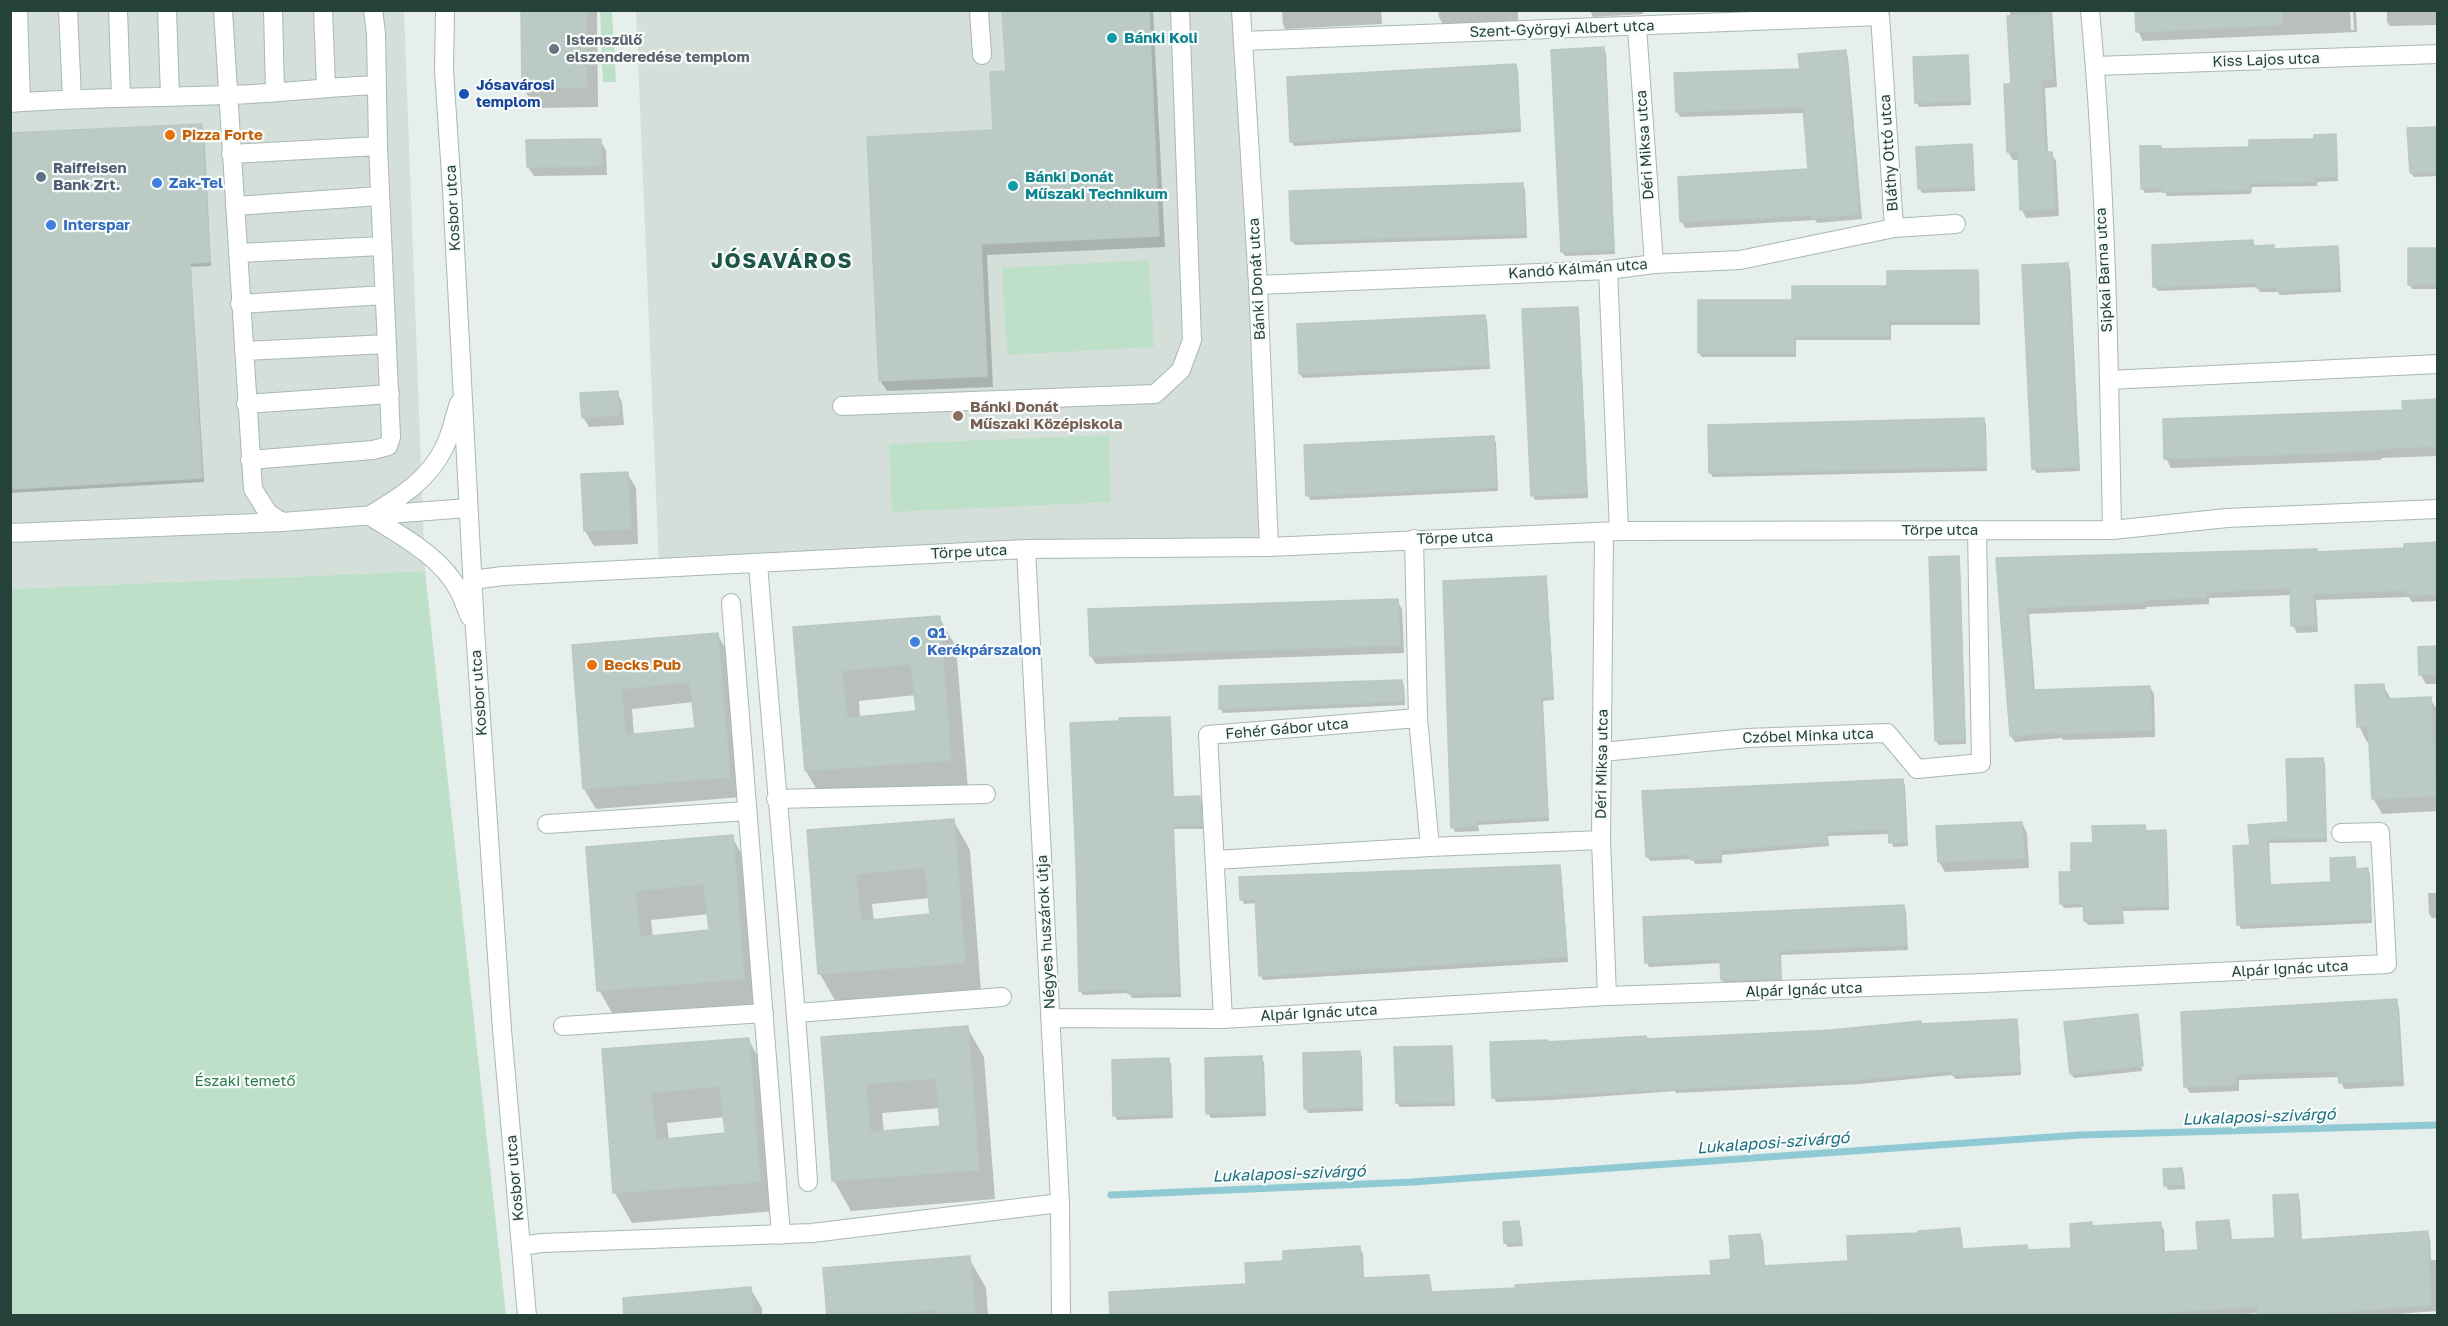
<!DOCTYPE html>
<html>
<head>
<meta charset="utf-8">
<style>
	body { margin:0 }
	#map { position:relative; width:2448px; height:1326px; overflow:hidden; background:#e6efeb; font-family:"Golos Text",sans-serif }
	canvas { display:block }
	.frame { position:absolute; inset:0; border:12px solid #24423a; pointer-events:none }
</style>
</head>
<body>
<div id="map">
<canvas width="2448" height="1326"></canvas>
<div class="frame"></div>
</div>
<script>
const g = document.querySelector('canvas').getContext('2d');
g.lineJoin = 'round';
function paint(path, color) { g.fillStyle = color; g.fill(path, 'evenodd'); }
function trace(path, color, width, dash) { g.strokeStyle = color; g.lineWidth = width; g.lineCap = dash ? 'butt' : 'round'; g.setLineDash(dash || []); g.stroke(path); }
function drawText(font, color, halo, rows, align = 'center') {
  g.font = font + ' "Golos Text",sans-serif'; g.lineWidth = 4.5; g.setLineDash([]); g.textBaseline = 'middle'; g.strokeStyle = halo; g.fillStyle = color; for (const [text, x, y, turn = 0] of rows) {
    g.save(); g.translate(x, y); g.rotate((+turn || 0) * Math.PI / 180); g.textAlign = isNaN(turn) ? turn : align; if (halo) g.strokeText(text, 0, 0); g.fillText(text, 0, 0); g.restore();
  }
}
paint(new Path2D(`
	M10,11H404L425,571L11,589Z
	M636,11H1241L1269,547L659,567Z`), '#d4dfda');
paint(new Path2D(`
	M600,11H612L616,82H603Z
	M1149,260L1154,347L1007,355L1002,268Z
	M1109,435L1111,502L892,512L889,444Z
	M425,571L506,1315H11V589Z`), '#bfe0c8');
paint(new Path2D(`
	M522,10H597L598,107L535,108L523,87Z
	M1004,10H1153L1165,247L987,255L993,387L887,391L880,380L995,132L1007,73Z
	M1282,10H1381L1382,24L1285,29L1283,24Z
	M1438,10H1518V25L1445,28L1439,17Z
	M1590,10H1643V14L1593,17Z
	M2010,10H2052L2057,87L2045,88L2048,153H2051L2056,161L2059,216L2026,218L2022,210L2019,160H2013L2008,152L2012,85Z
	M2137,10H2350L2351,30H2354L2353,10H2356L2357,32L2143,41L2138,31Z
	M2387,10H2438V25L2390,26L2387,22Z
	M1603,49L1606,53L1615,254L1565,256L1562,252Z
	M1845,52L1848,57L1862,219L1817,223L1815,220L1685,228L1682,222L1679,178L1810,171L1805,113L1680,117L1677,111L1801,70Z
	M1967,56L1969,61L1971,105L1919,107L1917,103L1915,59Z
	M1515,65L1518,70L1521,132L1294,146L1292,141Z
	M201,125L204,130L211,266L191,267L204,482L10,493V134Z
	M2438,128V176L2414,177L2411,173Z
	M2335,136L2337,140L2338,181L2317,182V186L2252,187L2251,194L2167,196L2165,192L2145,193L2142,188L2161,147L2163,151L2251,149Z
	M600,140L606,150L607,175L534,176L528,167Z
	M1971,146L1973,150L1975,191L1922,193L1920,189L1917,148Z
	M1522,185L1525,189L1527,238L1295,245L1292,241Z
	M2253,242L2256,247H2273L2275,250L2337,247L2339,252L2341,292L2280,295L2278,292H2260L2257,287L2158,291L2155,287L2153,246Z
	M2438,249V289H2412L2410,285Z
	M2067,264L2070,269L2080,471L2037,473L2034,469Z
	M1977,272L1979,276L1980,325H1891V340H1796V357H1702L1699,353V302H1793Z
	M1577,308L1579,313L1588,498L1535,500L1533,496L1524,311Z
	M1485,316L1487,321L1490,369L1303,378L1300,374L1298,325Z
	M617,392L622,402L624,425L589,427L583,417Z
	M2438,401V456L2381,458V460L2171,468L2166,458L2404,412Z
	M1984,420L1986,424L1987,471L1713,477L1710,473Z
	M1493,438L1496,442L1498,491L1310,500L1308,495Z
	M627,473L636,488L638,544L594,546L585,531L583,476Z
	M2438,544V601L2412,602L2409,597L2316,600L2318,632L2297,633L2293,626L2292,595L2209,598V604L2146,607V609L2029,614L2035,692L2150,687L2154,694L2155,737L2063,740L2062,738L2015,742L2011,736L1997,559L2318,553L2406,550Z
	M1958,557L1960,562L1966,744L1939,745L1936,741Z
	M1545,577L1547,582L1554,700L1543,701L1549,821L1478,825L1479,831L1455,832L1453,827Z
	M1397,601L1402,609L1404,653L1096,664L1091,656Z
	M939,617L956,647L968,789L823,801L806,771L795,629ZM916,695L918,712L860,718L859,701Z
	M718,635L729,655L741,797L596,809L584,789L573,646ZM693,702L696,730L634,736L632,709Z
	M2438,648V684H2426L2420,674Z
	M1401,681L1404,685L1405,705L1223,713L1221,709Z
	M2383,685L2392,701L2430,699L2438,711V811L2382,814L2373,798L2370,741L2367,742L2359,726Z
	M1169,719L1171,723L1174,798H1199L1202,802L1203,829H1174L1181,997L1132,998L1129,993L1083,995L1080,990Z
	M2323,759L2325,764L2327,842L2269,843L2271,886L2333,883L2354,859L2357,871L2368,870L2370,874L2372,923L2241,929L2239,924L2252,846L2290,823Z
	M1902,781L1905,785L1908,846L1893,847L1890,834L1828,836L1829,846L1722,855V863L1695,864L1693,859L1650,861L1647,856Z
	M953,820L970,850L981,992L837,1004L820,974L809,832ZM930,898L932,915L874,921L872,904Z
	M2022,823L2027,833L2029,868L1945,872L1939,862L1938,827Z
	M2144,827L2147,831H2165L2167,836L2169,910L2123,911L2124,924L2088,925L2085,921V907L2064,908L2061,903L2073,873L2094,844Z
	M732,837L749,867L760,1009L616,1020L599,990L587,848ZM709,914L711,931L653,938L651,920Z
	M1559,867L1561,871L1568,962L1263,980L1261,976L1257,903L1244,904L1242,900Z
	M2428,893H2438V918H2432L2429,914Z
	M1903,907L1906,911L1908,950L1781,955L1782,983L1725,984L1722,980V963L1649,967L1647,962Z
	M2396,1001L2399,1007L2404,1086L2344,1089L2340,1077L2239,1080V1091L2190,1093L2186,1087L2252,1010V1008Z
	M2137,1019L2142,1071L2074,1078L2071,1074Z
	M2016,1020L2018,1024L2021,1075L1956,1079L1952,1075L1860,1084L1676,1093L1675,1091L1551,1100L1496,1102L1494,1097L1548,1043L1832,1031L1920,1022L1922,1026Z
	M967,1027L984,1057L995,1199L851,1211L834,1181L823,1039ZM940,1108L942,1128L884,1132L882,1113Z
	M748,1039L765,1069L776,1211L632,1223L615,1193L603,1051ZM725,1117L726,1134L669,1140L667,1123Z
	M1451,1047L1453,1052L1455,1106L1400,1107L1397,1103L1395,1049Z
	M1359,1053L1362,1057L1363,1111L1308,1113L1306,1108Z
	M1261,1058L1264,1062L1266,1116L1211,1118L1208,1113Z
	M1168,1059L1171,1064L1173,1118L1117,1120L1115,1115Z
	M2181,1169L2184,1174L2185,1189L2168,1190L2166,1185Z
	M2297,1195L2300,1201L2302,1241L2427,1233L2430,1239L2431,1260H2438V1311L2367,1316H2260L2259,1313L2212,1316H1112L1248,1285L1284,1262L1359,1248L1363,1254L1364,1280L1428,1276L1431,1282L1432,1294L1713,1277L1760,1235L1763,1241L1765,1267L1850,1262L1920,1235L1959,1230L1962,1236L1963,1250L2026,1247L2029,1252L2073,1249L2091,1224L2093,1227L2160,1224L2164,1230L2165,1253L2199,1251L2228,1222L2231,1228L2232,1242L2277,1239Z
	M1518,1223L1521,1227L1523,1246L1508,1247L1505,1243Z
	M969,1258L986,1288L988,1316H828Z
	M750,1288L762,1308V1316H626Z`), '#0003');
trace(new Path2D(`
	M1111,1195L1412,1182L2080,1135L2438,1125`), '#8ec9d4', 7);
const building = new Path2D(`
	M521,10H586L587,87L522,88Z
	M1002,10H1149L1159,236L981,244L987,376L879,381L867,137L993,130L990,72L1006,71Z
	M2135,10H2281L2282,25L2136,32Z
	M2050,14L2053,80H2041L2045,152H2052L2055,209L2020,210L2018,152H2007L2004,84H2011L2007,16Z
	M1604,47L1614,250L1561,252L1551,50Z
	M1846,50L1859,214L1812,218V215L1680,222L1678,177L1808,169L1803,107L1676,112L1674,73L1800,69L1798,54Z
	M1968,55L1970,101L1915,103L1913,57Z
	M1516,64L1520,128L1290,142L1287,77Z
	M202,124L210,262L190,263L202,478L10,489V133Z
	M2438,127V172L2410,173L2407,128Z
	M2336,134V177H2315V182L2250,183V190L2162,192V188L2141,189L2140,146H2161V149L2249,147V140L2314,139V135Z
	M601,139L602,166L527,167L526,140Z
	M1972,144L1974,187L1918,189L1916,147Z
	M1523,183L1525,234L1291,241L1289,191Z
	M2253,240V246L2274,245V249L2338,246L2339,288L2276,291V287L2256,288L2255,283L2153,287L2152,245Z
	M2408,248H2438V284L2408,285Z
	M2068,263L2078,467L2032,469L2022,265Z
	M1978,270V321H1889V336H1794V353H1698V300H1792V286H1887V271Z
	M1578,307L1587,493L1531,496L1522,309Z
	M1485,315L1488,365L1299,374L1297,324Z
	M618,391L619,415L582,418L580,393Z
	M2438,399V446L2376,449V451L2164,459L2163,419L2403,410L2402,401Z
	M1984,418L1986,467L1709,473L1708,425Z
	M1494,436L1496,487L1306,496L1304,445Z
	M628,472L631,529L584,531L581,474Z
	M2438,542V594L2406,595V590L2313,594L2315,625L2291,626L2290,588L2206,592V597L2143,600V603L2026,608L2033,690L2150,686L2152,730L2057,734V732L2010,736L1996,558L2317,549V552L2404,548V544Z
	M1959,556L1965,740L1935,741L1929,557Z
	M1546,576L1553,696L1541,697L1548,817L1477,821V826L1451,828L1443,581Z
	M1398,599L1400,645L1090,656L1088,609Z
	M940,616L951,760L805,771L793,627ZM911,664L916,711L847,718L842,671Z
	M718,633L730,777L583,789L572,645ZM690,682L695,728L626,735L621,689Z
	M2438,646V674L2419,675L2418,647Z
	M1402,680L1403,701L1219,709V686Z
	M2384,684L2385,699L2431,697L2436,796L2372,799L2368,726L2357,727L2355,685Z
	M1170,717L1172,797L1200,796L1201,825H1173L1179,993L1128,994V989L1079,991L1076,863L1070,723L1119,721V718Z
	M2323,758L2326,838L2267,839L2270,885L2331,882L2330,858L2355,857L2356,869L2368,868L2371,919L2237,925L2233,846L2250,845L2248,825L2288,822L2286,759Z
	M1903,779L1906,842L1889,843L1888,829L1827,832V842L1720,850L1721,858L1691,860V854L1646,857L1642,791Z
	M954,819L965,963L818,974L807,830ZM925,867L930,914L861,921L856,874Z
	M2022,822L2024,858L1938,862L1936,826Z
	M2145,825L2146,831L2166,830L2167,906L2122,907V920L2084,921L2083,903L2060,904L2059,872H2071V843H2093L2092,826Z
	M733,835L744,979L597,991L586,847ZM704,884L709,930L640,937L635,891Z
	M1560,865L1567,957L1259,976L1255,899L1240,900L1239,877Z
	M1904,905L1906,945L1779,951L1781,979L1721,980L1720,959L1645,963L1643,917Z
	M2397,999L2401,1080L2339,1083L2338,1071L2236,1074V1085L2184,1087L2181,1012Z
	M2138,1014L2143,1066L2070,1074L2064,1022Z
	M2017,1019L2020,1071L1952,1075L1951,1071L1857,1080L1492,1098L1490,1042L1548,1040V1042L1646,1036L1647,1039L1832,1030L1921,1021V1024Z
	M968,1026L979,1170L832,1181L821,1037ZM936,1078L940,1126L870,1132L866,1084Z
	M749,1038L760,1182L613,1193L602,1049ZM720,1086L725,1133L656,1140L651,1093Z
	M1452,1046L1453,1102L1396,1103L1394,1047Z
	M1360,1051L1362,1107L1304,1109L1303,1053Z
	M1262,1056L1264,1112L1206,1114L1205,1058Z
	M1169,1058L1171,1114L1113,1116L1112,1060Z
	M2182,1168L2183,1184L2164,1186L2163,1169Z
	M2298,1194L2300,1240L2428,1231L2431,1305L2287,1316H2258V1307L2165,1312V1316H1870V1312L1834,1313V1316H1110L1109,1292L1246,1284L1245,1263L1283,1261V1251L1360,1246L1362,1278L1429,1275L1430,1292L1515,1288V1285L1580,1281L1711,1275L1710,1261L1731,1259L1729,1236L1760,1234L1763,1266L1848,1261L1847,1236L1918,1233V1231L1960,1228L1961,1249L2027,1245L2028,1250L2071,1248L2070,1224L2092,1222V1226L2161,1222L2162,1252L2198,1250L2196,1222L2229,1220L2230,1240L2275,1238L2273,1195Z
	M1519,1221L1521,1242L1504,1243L1503,1222Z
	M970,1256L975,1316H939L938,1309L868,1316H827L823,1268Z
	M751,1287L754,1316H624L623,1298Z`);
paint(building, '#bbcac4');
trace(building, '#b8c9c2', 1.5);
const minor = new Path2D(`
	M18,10L21,102
	M68,10L72,99
	M118,10L121,97
	M167,10L170,96
	M223,10L253,489L268,513L282,522
	M273,10L275,91
	M323,10L326,87
	M445,10L444,71L452,190L475,629L502,1030L527,1316
	M979,10L982,55
	M1241,10L1258,285L1269,547
	M2090,10C2106,182 2109,358 2112,530
	M1637,27L1654,264
	M1243,41L1880,16L1894,228
	M2095,66L2438,54
	M10,103C82,97 154,98 226,95C276,94 326,87 377,85
	M231,154L378,146
	M235,206L380,196
	M238,253L382,246
	M1608,270L1619,531
	M1258,285L1608,270L1654,264L1740,260L1894,228L1956,224
	M240,304L384,295
	M244,351L387,344
	M2109,380L2438,364
	M246,404L390,394
	M842,406L1155,394L1181,370L1192,340L1180,10
	M250,460L373,450L388,446L391,437L378,146L376,33L373,10
	M372,514C401,497 429,479 444,448C451,435 454,418 459,403
	M370,516C401,536 441,556 459,591C463,599 466,608 470,617
	M1604,532L1601,840L1607,996
	M10,533L282,522L468,508
	M1414,539L1418,718L1430,847
	M1026,549L1060,1203L1061,1316
	M758,563C774,769 795,975 808,1182
	M472,580L503,576L1026,549L1269,547L1619,531L2112,530L2227,518L2438,509
	M731,603L781,1235
	M1602,752L1747,738L1887,733L1917,769L1981,763L1977,530
	M776,799L986,794
	M547,824L747,811
	M1215,860L1430,847L1601,840
	M797,1013L1002,997
	M1050,1018L1223,1019L1607,996L1983,983L2387,964L2380,832L2341,833
	M1223,1019L1208,735L1418,718
	M563,1026L764,1013
	M521,1246L542,1243L812,1233L1060,1203`);
trace(minor, '#a8b8b2', 20);
trace(minor, '#fff', 18);
for (const [x, y, r, color] of [
	[1112,38,6,"#0f9aa8"],
	[554,49,6,"#6b7280"],
	[464,94,6,"#1a4fb4"],
	[170,135,6,"#e8710a"],
	[41,177,6,"#5c6f8a"],
	[157,183,6,"#3f7fe0"],
	[1013,186,6,"#0f9aa8"],
	[51,225,6,"#3f7fe0"],
	[958,416,6,"#8d6e63"],
	[915,642,6,"#3f7fe0"],
	[592,665,6,"#e8710a"]
]) { const dot = new Path2D(); dot.arc(x, y, r, 0, 2 * Math.PI); g.fillStyle = color; g.fill(dot); trace(dot, '#f7fbf9', 2); }
drawText('15px', '#24423a', '#f7fbf9', [
	["Szent-Györgyi Albert utca",1562,29,-2],
	["Kiss Lajos utca",2266,60,-2],
	["Déri Miksa utca",1645,145,-94],
	["Bláthy Ottó utca",1889,153,-94],
	["Kosbor utca",453,208,-93],
	["Kandó Kálmán utca",1578,269,-4],
	["Sipkai Barna utca",2104,270,-93],
	["Bánki Donát utca",1257,279,-93],
	["Törpe utca",1940,530],
	["Törpe utca",1455,538,-2],
	["Törpe utca",969,552,-3],
	["Kosbor utca",479,693,-94],
	["Fehér Gábor utca",1287,729,-5],
	["Czóbel Minka utca",1808,736,-2],
	["Déri Miksa utca",1602,764,-89],
	["Négyes huszárok útja",1046,932,-93],
	["Alpár Ignác utca",2290,969,-3],
	["Alpár Ignác utca",1804,990,-2],
	["Alpár Ignác utca",1319,1013,-3],
	["Kosbor utca",515,1178,-95]
]);
drawText('bold 15px', '#0d838f', '#f7fbf9', [
	["Bánki Koli",1124,38],
	["Bánki Donát",1025,177],
	["Műszaki Technikum",1025,194]
], 'left');
drawText('bold 15px', '#5b616d', '#f7fbf9', [
	["Istenszülő",566,40],
	["elszenderedése templom",566,57]
], 'left');
drawText('bold 15px', '#164399', '#f7fbf9', [
	["Jósavárosi",476,85],
	["templom",476,102]
], 'left');
drawText('bold 15px', '#c56008', '#f7fbf9', [
	["Pizza Forte",182,135],
	["Becks Pub",604,665]
], 'left');
drawText('bold 15px', '#4e5e75', '#f7fbf9', [
	["Raiffeisen",53,168],
	["Bank Zrt.",53,185]
], 'left');
drawText('bold 15px', '#366cbe', '#f7fbf9', [
	["Zak-Tel",169,183],
	["Interspar",63,225],
	["Q1",927,633],
	["Kerékpárszalon",927,650]
], 'left');
drawText('bold 15px', '#785e54', '#f7fbf9', [
	["Bánki Donát",970,407],
	["Műszaki Középiskola",970,424]
], 'left');
drawText('15px', '#2d7a4b', '#f7fbf9', [
	["Északi temető",245,1081]
]);
drawText('italic 16px', '#1c6f80', '#f7fbf9', [
	["Lukalaposi-szivárgó",2259,1117,-2],
	["Lukalaposi-szivárgó",1773,1143,-4],
	["Lukalaposi-szivárgó",1289,1174,-2]
]);
g.letterSpacing = '1.5px';
drawText('bold 21px', '#1f5548', '#f7fbf9', [
	["JÓSAVÁROS",782,261]
]);
g.letterSpacing = '0px';
</script>
</body>
</html>
